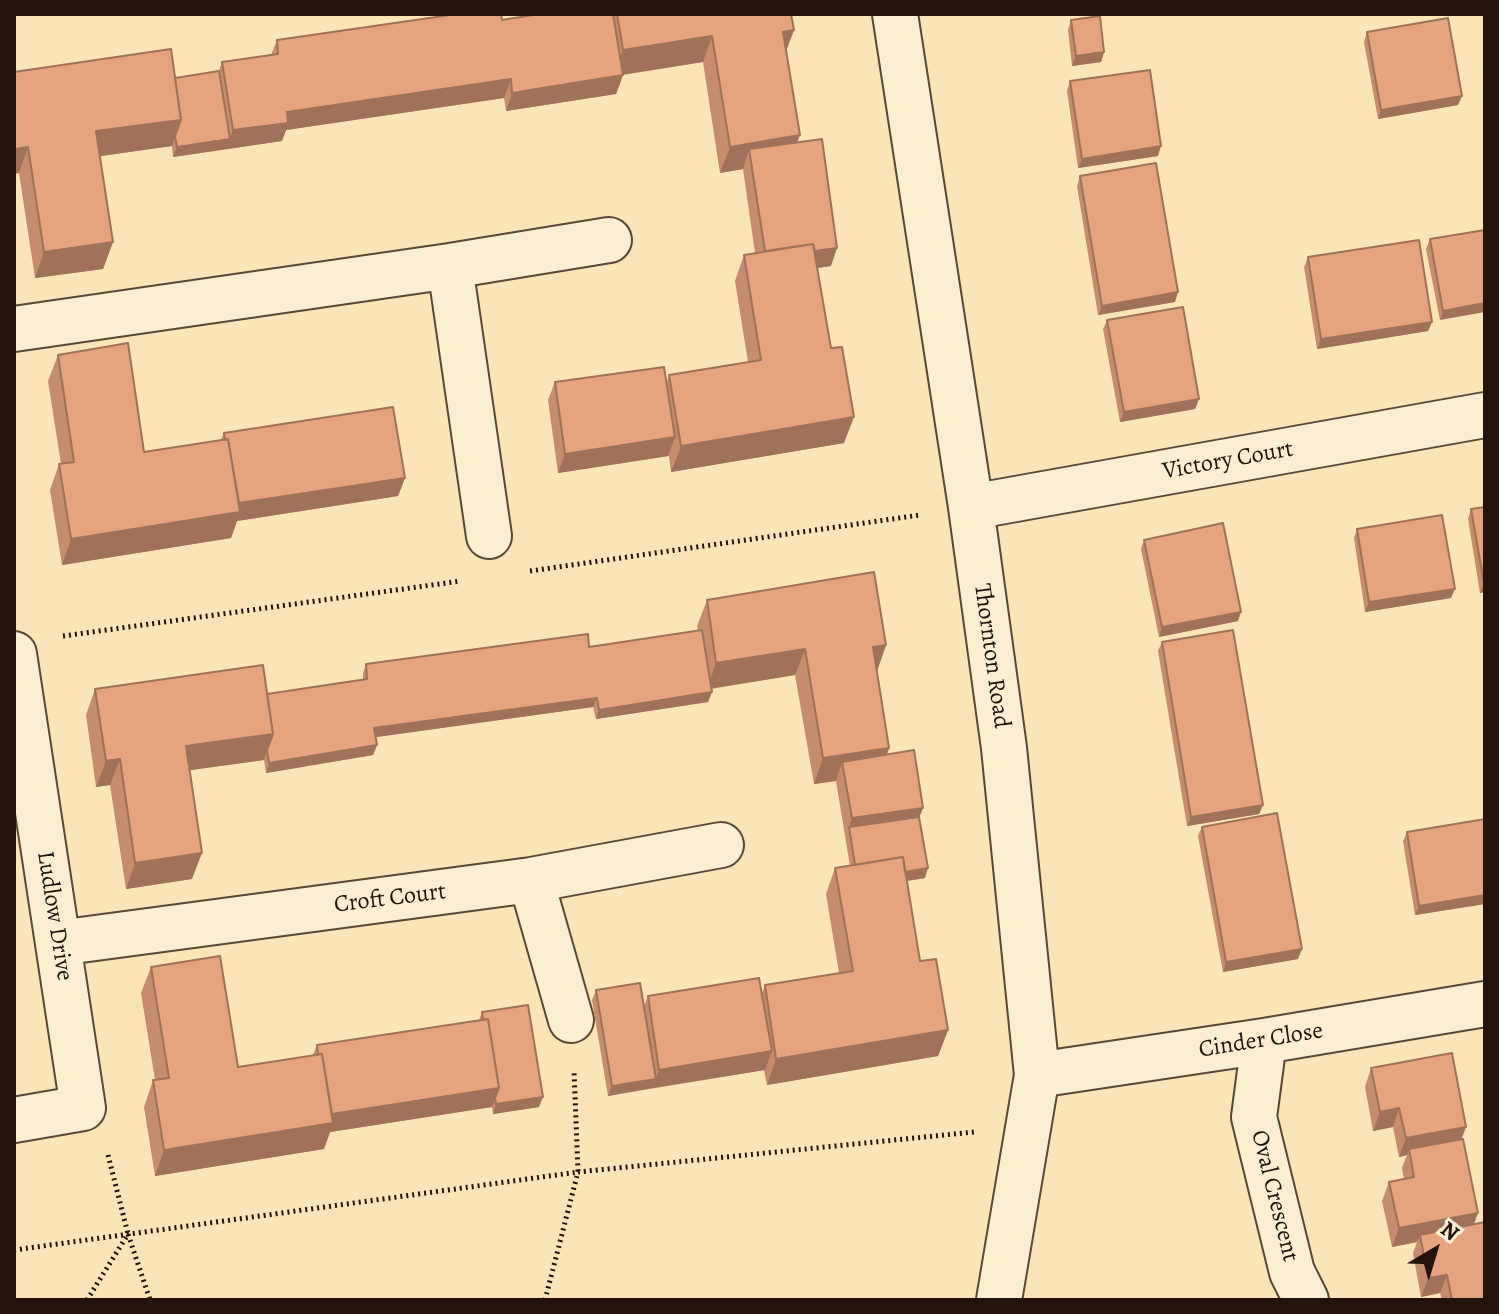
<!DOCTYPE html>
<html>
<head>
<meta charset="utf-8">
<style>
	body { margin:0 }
	#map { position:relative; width:1499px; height:1314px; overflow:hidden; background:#fbe5b8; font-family:Alegreya,serif }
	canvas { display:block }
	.frame { position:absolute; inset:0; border:16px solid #24120b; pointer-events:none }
	.north { position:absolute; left:1395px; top:1210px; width:80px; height:80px; -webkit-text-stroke:6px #fceed1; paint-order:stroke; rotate:38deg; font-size:22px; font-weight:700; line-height:32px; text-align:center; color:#24120b }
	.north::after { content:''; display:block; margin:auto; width:28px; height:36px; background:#24120b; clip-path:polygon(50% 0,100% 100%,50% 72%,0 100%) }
</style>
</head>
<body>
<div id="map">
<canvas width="1499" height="1314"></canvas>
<div class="frame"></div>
<div class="north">N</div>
</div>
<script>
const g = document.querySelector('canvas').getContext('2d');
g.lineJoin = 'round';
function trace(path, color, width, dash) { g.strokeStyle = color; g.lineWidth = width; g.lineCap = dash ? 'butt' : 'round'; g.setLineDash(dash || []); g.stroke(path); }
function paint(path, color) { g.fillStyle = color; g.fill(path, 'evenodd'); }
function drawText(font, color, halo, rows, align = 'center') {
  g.font = font + ' Alegreya,serif'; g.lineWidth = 8; g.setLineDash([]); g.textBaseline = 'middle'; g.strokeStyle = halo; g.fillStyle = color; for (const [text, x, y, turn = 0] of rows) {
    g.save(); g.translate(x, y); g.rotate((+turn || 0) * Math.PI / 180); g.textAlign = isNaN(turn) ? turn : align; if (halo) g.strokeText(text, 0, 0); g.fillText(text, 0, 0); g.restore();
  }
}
const minor = new Path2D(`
	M895,14L971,507L1004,748L1037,1075L999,1300
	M450,266L609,240
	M14,329L450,266L489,536
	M971,507L1485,415
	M14,654L83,1108L14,1120
	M531,880L571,1020
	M58,943L531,880L721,845
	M1264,1041L1254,1117L1292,1272L1306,1300
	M1037,1075L1264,1041L1485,1004`);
trace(minor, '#5a4736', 48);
trace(new Path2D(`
	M530,571L920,515
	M63,636L461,581
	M108,1155L128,1234
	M14,1250L578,1172L574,1071
	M87,1300L128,1234L150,1300
	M545,1300L578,1172L974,1132`), '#24120b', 5, [2, 4]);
trace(minor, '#fceed1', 44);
paint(new Path2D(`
	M539,14H791L794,30L786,51L797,142L831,266L817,268L844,443L671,472L669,456L558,473L548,400L555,382H667L669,375L748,362L735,281L744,255L755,253L743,169L720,173L703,62L623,75L616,94L506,111L504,98L286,130L282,141L173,157L172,146L100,156L113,242L103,269L35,278L19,173L14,174V72L175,78L219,71L222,62L271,55L277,40L502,20Z
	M1071,20L1104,52L1101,62L1072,66L1068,30Z
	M1367,32L1458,105L1378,119L1364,42Z
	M1070,81L1158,156L1078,168L1067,91Z
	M1080,176L1175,302L1098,315L1077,186Z
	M1485,230L1440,320L1426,249L1430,239Z
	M1308,257L1432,322L1428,331L1317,349L1304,267Z
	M1107,320L1199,399L1195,409L1120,422L1103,329Z
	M58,355L144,452L221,440L224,433L405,478L398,496L237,521L231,538L62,565L50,490L59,464H61L48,381Z
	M1471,509L1485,592L1480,593L1468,519Z
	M1357,529L1451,598L1365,612L1354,538Z
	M1144,540L1238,621L1159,637L1141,549Z
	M707,600L886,645L877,671L889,748L887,755L923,808L919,817L925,878L907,881L920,961L948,1030L938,1056L767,1085L764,1070L608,1096L592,1000L596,990L644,1006L648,996L762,993L765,985L839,973L826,894L835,868L850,866L836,781L814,784L795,675L711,689L712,692L708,702L596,719L593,707L375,737L377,745L373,755L266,773L264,760L190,770L192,879L126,889L110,785L96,787L86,715L95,689L267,694L363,680V673L366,664L589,647L698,631L697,626Z
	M1162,642L1263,805L1259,814L1187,826L1158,651Z
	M1485,819V904L1415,915L1403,841L1407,832Z
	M1202,827L1298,959L1223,972L1198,836Z
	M151,967L238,1067L313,1055L317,1045L479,1020L482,1012L539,1107L493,1114L492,1107L330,1132L324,1149L155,1176L144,1107L153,1080H155L141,993Z
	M1371,1068L1462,1139L1485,1300H1442L1440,1293L1421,1297L1413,1253L1417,1242L1392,1247L1382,1201L1389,1182L1404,1179L1402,1168L1407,1155L1399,1157L1393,1127L1373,1131L1365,1087Z`), '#c58c6e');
paint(new Path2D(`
	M794,30L784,56L783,32Z
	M712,36L703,62L613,76L623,50Z
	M1104,52L1101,62L1072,66L1076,56Z
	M623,75L616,94L506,111L512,93Z
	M511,79L504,98L286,130L282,141L173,157L177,147L230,139L233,130L287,112Z
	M1462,96L1458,105L1378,119L1381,110Z
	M181,120L172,146L87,158L96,131Z
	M800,135L790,161L749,149L743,169L720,173L730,147Z
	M1161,146L1158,156L1078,168L1082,159Z
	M28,147L19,173L14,174L15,149Z
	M113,242L103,269L35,278L44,252Z
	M837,248L831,266L759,277L766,259Z
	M1178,292L1175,302L1098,315L1102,306Z
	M1485,303V312L1440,320L1443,311Z
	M1432,322L1428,331L1317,349L1321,339Z
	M1199,399L1195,409L1120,422L1124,412Z
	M854,417L844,443L671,472L681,446Z
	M675,437L668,456L558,473L565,454Z
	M405,478L398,496L237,521L231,538L62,565L71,539L235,504Z
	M1484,583H1485V592L1480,593Z
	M1455,589L1451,598L1365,612L1369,602Z
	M1241,612L1238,621L1159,637L1162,627Z
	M886,645L877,671L873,647Z
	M805,649L795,675L707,689L716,663Z
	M712,692L708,702L596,719L599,710Z
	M597,698L593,707L370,738L374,728Z
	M273,734L264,760L177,772L186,746Z
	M377,745L373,755L266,773L269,763Z
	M889,748L880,774L842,762L836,781L814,784L823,758Z
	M120,759L110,785L96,787L106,761Z
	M1263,805L1259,814L1187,826L1191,817Z
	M923,808L916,826L849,827L852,818Z
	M202,853L192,879L126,889L135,863Z
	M928,868L925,878L853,889L857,880Z
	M1485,895V904L1415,915L1419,906Z
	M1302,949L1298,959L1223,972L1226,962Z
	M948,1030L938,1056L767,1085L776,1059Z
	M772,1051L765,1070L652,1088L659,1070Z
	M656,1079L652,1088L608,1096L612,1086Z
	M499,1088L492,1107L330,1132L324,1149L155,1176L164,1150L328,1115Z
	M543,1097L539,1107L493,1114L496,1104Z
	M1399,1108L1393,1127L1373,1131L1380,1112Z
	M1466,1127L1459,1146L1409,1149L1407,1155L1399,1157L1406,1138Z
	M1478,1213L1471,1232L1420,1235L1417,1242L1392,1247L1399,1228Z
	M1447,1275L1440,1293L1421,1297L1428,1278Z`), '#a0725a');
const building = new Path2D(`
	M457,14H501L502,20L539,14H613L623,75L512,93L511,79L287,112L288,123L233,130L222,62L278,54L277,40Z
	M617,14H791L794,30L783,32L800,135L730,147L712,36L623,50Z
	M1100,16L1104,52L1076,56L1071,20Z
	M1448,18L1462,96L1381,110L1367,32Z
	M171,49L181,120L96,131L113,242L44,252L28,147L15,149L14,72Z
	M1150,70L1161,146L1082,159L1070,81Z
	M219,71L230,139L177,147L175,136L181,120L175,78Z
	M822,139L837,248L815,251L813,244L765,251L749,149Z
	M1156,163L1178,292L1102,306L1080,176Z
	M1485,230V303L1443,311L1430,239Z
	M1419,240L1432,322L1321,339L1308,257Z
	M813,244L831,348L842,347L854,417L681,446L669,375L761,360L744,255Z
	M1183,307L1199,399L1124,412L1107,320Z
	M128,343L144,452L228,439L240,512L71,539L59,464L74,462L58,355Z
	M664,367L675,437L565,454L555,382Z
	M393,407L405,478L239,503L228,439L225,440L224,433Z
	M1485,507V583H1484L1471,509Z
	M1442,515L1455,589L1369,602L1357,529Z
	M1223,523L1241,612L1162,627L1144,540Z
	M874,572L886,645L873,647L889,748L823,758L805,649L716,663L707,600Z
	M702,630L712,692L599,710L597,698L374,728L377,745L269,763L267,750L273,734L267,694L367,679L366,664L588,634L589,647Z
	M1233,630L1263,805L1191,817L1162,642Z
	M263,665L273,734L186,746L202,853L135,863L120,759L106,761L95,689Z
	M914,750L923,808L852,818L842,762Z
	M1277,813L1302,949L1226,962L1202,827Z
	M919,817L928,868L905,872L903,857L855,865L849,827Z
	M1485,819V895L1419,906L1407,832Z
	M903,857L920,961L936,959L948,1030L776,1059L765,985L853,971L835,868Z
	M220,956L238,1067L322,1054L333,1123L164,1150L153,1080L169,1078L151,967Z
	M759,978L772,1051L659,1070L648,996Z
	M640,983L656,1079L612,1086L596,990Z
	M528,1005L543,1097L496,1104L495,1098L499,1088L488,1019L483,1020L482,1012Z
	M488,1019L499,1088L332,1114L322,1054H318L317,1045Z
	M1452,1053L1466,1127L1406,1138L1399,1108L1380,1112L1371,1068Z
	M1463,1139L1478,1213L1399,1228L1389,1182L1414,1177L1409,1149Z
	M1485,1222V1299L1452,1300L1447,1275L1428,1278L1420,1235Z`);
paint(building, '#e5a380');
trace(building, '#a0725a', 2);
drawText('24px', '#24120b', '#fceed1', [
	["Victory Court",1228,461,-10],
	["Thornton Road",991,656,82],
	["Croft Court",390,899,-7],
	["Ludlow Drive",54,916,81],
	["Cinder Close",1261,1041,-9],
	["Oval Crescent",1274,1196,76]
]);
</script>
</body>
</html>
